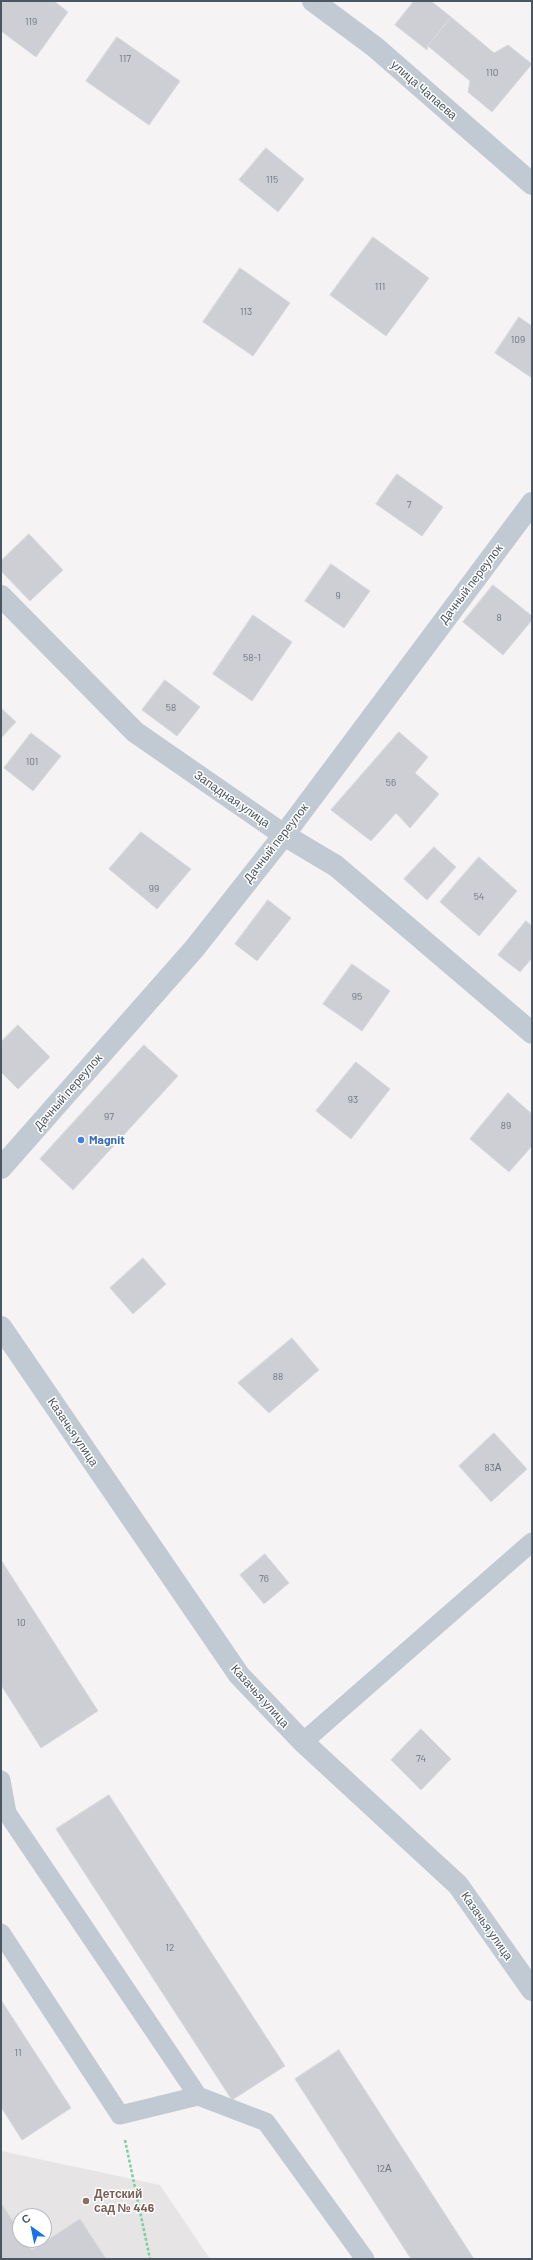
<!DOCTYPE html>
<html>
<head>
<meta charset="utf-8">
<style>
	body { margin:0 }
	#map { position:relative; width:533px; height:2260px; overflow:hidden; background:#f5f3f3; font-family:Barlow,sans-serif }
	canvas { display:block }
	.frame { position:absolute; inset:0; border:2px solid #4a5661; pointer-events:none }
	.north { position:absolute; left:12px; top:2208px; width:40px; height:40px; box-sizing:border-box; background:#fff; border:1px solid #b7bbc0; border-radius:50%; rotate:327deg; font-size:11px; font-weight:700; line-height:16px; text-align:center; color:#4a5661 }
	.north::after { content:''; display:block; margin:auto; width:14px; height:18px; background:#1a73e8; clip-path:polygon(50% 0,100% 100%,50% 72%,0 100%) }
</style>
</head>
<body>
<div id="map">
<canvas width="533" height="2260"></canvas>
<div class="frame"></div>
<div class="north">С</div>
</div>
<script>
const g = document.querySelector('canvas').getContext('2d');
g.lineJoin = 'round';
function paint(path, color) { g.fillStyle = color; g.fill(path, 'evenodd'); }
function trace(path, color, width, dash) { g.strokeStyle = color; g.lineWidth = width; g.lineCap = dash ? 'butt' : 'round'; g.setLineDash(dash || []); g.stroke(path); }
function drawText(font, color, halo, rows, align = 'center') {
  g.font = font + ' Barlow,sans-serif'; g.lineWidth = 3; g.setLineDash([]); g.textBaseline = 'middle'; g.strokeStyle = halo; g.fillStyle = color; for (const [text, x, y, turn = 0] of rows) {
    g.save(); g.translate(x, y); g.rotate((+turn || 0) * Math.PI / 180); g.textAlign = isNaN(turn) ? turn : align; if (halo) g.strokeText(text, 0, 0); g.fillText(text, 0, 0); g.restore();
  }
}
paint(new Path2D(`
	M1,2151L160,2185L210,2259H1ZM20,2216H44V2240H20Z`), '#e6e4e5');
const building = new Path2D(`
	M1,1H54L68,12L36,57L1,31Z
	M414,1H431L451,17L428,46L427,50L395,25Z
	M451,17L494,53L508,45L532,64L492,112L468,92L470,81L428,46Z
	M117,37L180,81L149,125L86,81Z
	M266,148L304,179L278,212L239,180Z
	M373,237L429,278L386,336L330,295Z
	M240,268L290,303L253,356L203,322Z
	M519,317L532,326V378L495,353Z
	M397,474L443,507L422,536L376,504Z
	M29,534L63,570L30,601L1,571V561Z
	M331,564L370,591L344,628L305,601Z
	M493,585L532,616V620L503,655L463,622Z
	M253,615L292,642L252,701L213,674Z
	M165,680L200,707L177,736L142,710Z
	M1,708L16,722L1,738Z
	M399,732L428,757L415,773L439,794L410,828L396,813L371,841L331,810Z
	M31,733L61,756L33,791L4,768Z
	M141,832L191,869L157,909L109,869Z
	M434,847L456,867L427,900L404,879Z
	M479,857L517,891L479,936L440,902Z
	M268,900L291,918L257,961L235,944Z
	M526,921L532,926V958L520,972L498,955Z
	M352,964L390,991L362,1031L323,1004Z
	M18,1025L50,1057L18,1089L1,1072V1042Z
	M144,1045L178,1076L73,1190L40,1159Z
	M356,1062L390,1089L351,1139L316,1111Z
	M508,1093L532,1114V1146L509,1172L470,1139Z
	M143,1258L166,1284L133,1314L110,1288Z
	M292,1338L319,1370L269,1413L238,1383Z
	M494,1433L527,1469L491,1502L459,1466Z
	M265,1554L289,1583L264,1604L240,1575Z
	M1,1560L98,1711L41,1748L1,1685Z
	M421,1729L451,1759L421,1790L391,1760Z
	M109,1795L285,2066L232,2100L56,1829Z
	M1,2000L71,2108L22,2140L1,2107Z
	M339,2050L474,2259H411L295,2079Z
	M1,2203L20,2232V2240H25L32,2250L80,2219L106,2259H1Z`);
paint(building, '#cdcfd5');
trace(building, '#d7d9de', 1);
trace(new Path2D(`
	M125,2140L150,2259`), '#7ad0a6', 2.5, [3, 2]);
trace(new Path2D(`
	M303,1742L532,1542
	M1,1780L7,1813L198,2096L266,2122L365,2259
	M1,1933L120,2115L198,2096`), '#c1cad2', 19);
trace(new Path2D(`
	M313,1L375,47L532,184
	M1,596L135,732L284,835L336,866L532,1033
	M1,1168L194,949L284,835L532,503
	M1,1327L239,1675L303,1742L458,1885L532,1990`), '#c1cad2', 22);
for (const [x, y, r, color] of [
	[81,1140,4,"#3f7fe0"],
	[86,2201,4,"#8d6e63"]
]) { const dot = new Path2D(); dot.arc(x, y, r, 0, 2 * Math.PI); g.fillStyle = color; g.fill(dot); trace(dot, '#fff', 1.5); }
drawText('10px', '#6b747e', null, [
	["119",31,22],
	["117",125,59],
	["110",492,73],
	["115",272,180],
	["111",380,287],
	["113",246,312],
	["109",518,340],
	["7",409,505],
	["9",338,596],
	["8",499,618],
	["58-1",252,658],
	["58",171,708],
	["101",32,762],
	["56",391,783],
	["99",154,889],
	["54",479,897],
	["95",357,997],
	["93",353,1100],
	["97",109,1117],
	["89",506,1126],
	["88",278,1377],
	["83А",493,1468],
	["76",264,1579],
	["10",21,1623],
	["74",421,1759],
	["12",170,1948],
	["11",18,2053],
	["12А",384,2169]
]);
drawText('12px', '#4a5661', '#fff', [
	["улица Чапаева",424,90,41],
	["Дачный переулок",471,584,-53],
	["Западная улица",232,799,35],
	["Дачный переулок",276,843,-52],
	["Дачный переулок",68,1092,-49],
	["Казачья улица",73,1432,56],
	["Казачья улица",260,1696,48],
	["Казачья улица",487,1926,55]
]);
drawText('bold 12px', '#366cbe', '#fff', [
	["Magnit",89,1140]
], 'left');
drawText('bold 12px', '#785e54', '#fff', [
	["Детский",94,2194],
	["сад № 446",94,2208]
], 'left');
</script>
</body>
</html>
